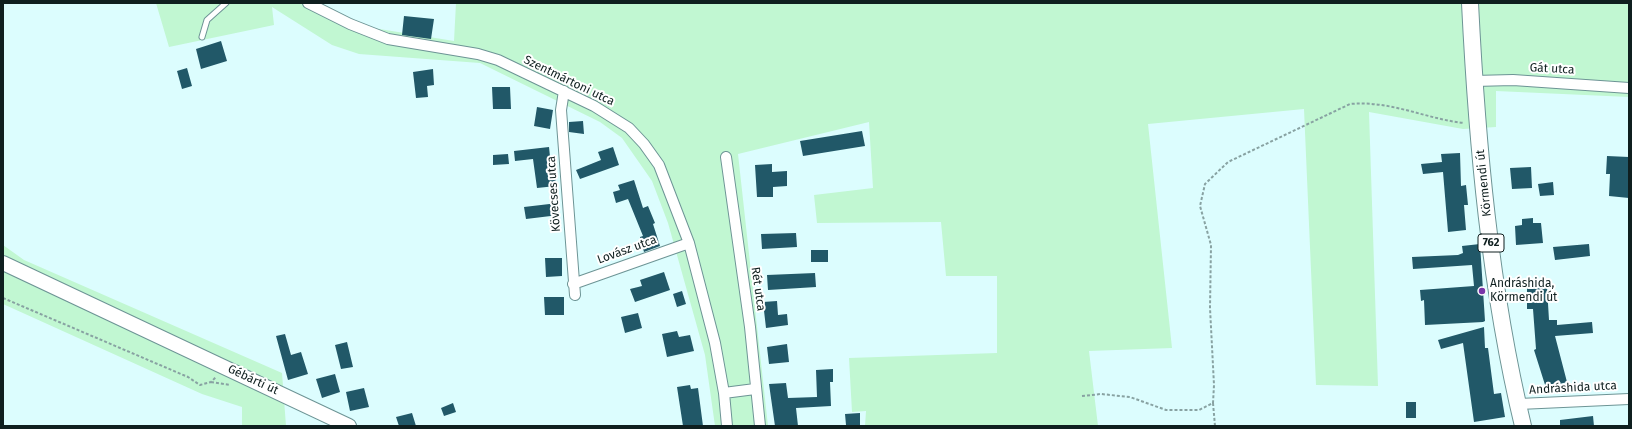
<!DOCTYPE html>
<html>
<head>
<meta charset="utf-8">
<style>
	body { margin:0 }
	#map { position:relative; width:1632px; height:429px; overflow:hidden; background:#dcfdfe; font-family:"Fira Sans",sans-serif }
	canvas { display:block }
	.frame { position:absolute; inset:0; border:4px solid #0f1f1f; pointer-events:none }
</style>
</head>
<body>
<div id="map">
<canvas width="1632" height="429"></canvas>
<div class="frame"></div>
</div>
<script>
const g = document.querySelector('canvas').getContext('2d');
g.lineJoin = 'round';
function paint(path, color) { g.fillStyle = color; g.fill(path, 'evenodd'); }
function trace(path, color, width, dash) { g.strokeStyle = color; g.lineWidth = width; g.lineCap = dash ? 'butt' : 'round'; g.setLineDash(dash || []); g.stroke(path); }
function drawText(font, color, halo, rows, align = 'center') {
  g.font = font + ' "Fira Sans",sans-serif'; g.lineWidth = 4; g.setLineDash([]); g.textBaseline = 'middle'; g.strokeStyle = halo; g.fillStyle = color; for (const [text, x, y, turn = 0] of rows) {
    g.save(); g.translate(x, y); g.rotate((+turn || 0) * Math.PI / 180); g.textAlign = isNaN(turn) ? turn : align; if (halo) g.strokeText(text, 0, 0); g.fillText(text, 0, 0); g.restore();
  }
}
paint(new Path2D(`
	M156,3H317L367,27L454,41L456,3H1629V97L1496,91V127L1463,129L1369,112L1378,386L1316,385L1304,109L1148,124L1172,348L1089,351L1098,426H865L866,411L852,412L849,358L997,353V276H946L941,222L817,223L814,195L873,188L869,122L738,154L768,426H715L705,355L668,223L652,181L622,138L600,122L480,63L359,54L332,45L272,7L274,25L169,47Z
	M3,245L24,260L282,373L286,426H242V407L202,394L3,304Z`), '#c1f7d2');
paint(new Path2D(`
	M404,16L434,19L431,39L402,35Z
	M221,41L227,61L201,69L196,49Z
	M187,68L192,86L182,89L177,71Z
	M433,69L434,85L427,86L428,97L416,98L413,72Z
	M492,87H510L511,109H493Z
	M537,107L553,110L550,129L534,126Z
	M583,121L584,134L569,132V122Z
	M862,131L865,146L803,156L800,141Z
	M549,147L551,166H554L556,186L537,188L533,159L515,161L514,151Z
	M613,147L619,165L580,179L576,170L601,160L598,152Z
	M1460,153L1461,186L1466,185L1468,205H1464L1466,230L1448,232L1443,172L1423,174L1421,164L1442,162L1441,154Z
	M508,154L509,164L493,165V155Z
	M1607,156L1629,157V198L1609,196L1610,174H1606Z
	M772,164V172L787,171V186L773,187V197H757L755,165Z
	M1531,167L1532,188L1512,189L1510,168Z
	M634,180L643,208L648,206L655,223L653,224L660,246L644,252L640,237L643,236L628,199L616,203L613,192L620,190L618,185Z
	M1553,182L1554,195L1540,196L1538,184Z
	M558,203L559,215L526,219L524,207Z
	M1533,218V223H1541L1543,243L1516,245L1515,226L1522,225V219Z
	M796,233L797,247L762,249L761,234Z
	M1480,244L1485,321L1483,322L1425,325L1424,300L1421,301L1420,290L1474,286L1472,265L1413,269L1412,257L1458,255L1463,253L1462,246Z
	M1589,244L1590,256L1555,260L1553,247Z
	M811,250H828V262H811Z
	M545,258H562V276L546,277Z
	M664,272L670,290L635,302L630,289L642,286L640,280Z
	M815,273L816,287L768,290L767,275Z
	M1547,287L1549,320H1557V325L1592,322L1593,333L1555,336L1567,382L1546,388L1534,350L1536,349L1533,309H1527V288Z
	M682,291L686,304L677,307L673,294Z
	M544,297H564V315H545Z
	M777,301L778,315L787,314L788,325L766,328L763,302Z
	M638,313L642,328L625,333L621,317Z
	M1484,327L1485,348H1488L1494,394L1501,393L1505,417L1474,422L1463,343L1441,349L1438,340Z
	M677,331L679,337L690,335L694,351L667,357L662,334Z
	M285,334L291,355L301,352L308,374L288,380L276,336Z
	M347,342L353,367L341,369L335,345Z
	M787,344L789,362L769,364L767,347Z
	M833,369V382H830L831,406L796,408L798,426H775L769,384L786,383L788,398L817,397L816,370Z
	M335,374L340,392L322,398L316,379Z
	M690,385L691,389L698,388L703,426H683L677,387Z
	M364,388L369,407L350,411L346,392Z
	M1406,402H1416V418H1406Z
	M453,403L456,412L444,416L441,408Z
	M412,413L416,426H399L396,417Z
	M860,413V425H846L845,414Z
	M1593,416L1594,426H1560V420Z`), '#215868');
const service = new Path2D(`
	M202,37L207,20L226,3`);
const minor = new Path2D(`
	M308,3L350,24L388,39L478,54L498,60L594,106L629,128L644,144L659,165L689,243L715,343L724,393L727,426
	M1474,81L1513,80L1629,88
	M564,91L561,110L575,295
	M726,157L750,327L760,426
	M573,284L689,243
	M724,393L755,389
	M1519,404L1629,399`);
const secondary = new Path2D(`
	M3,263L349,426`);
const primary = new Path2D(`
	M1470,3C1477,144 1490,289 1523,426`);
trace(service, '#6d9495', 7);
trace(minor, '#6d9495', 12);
trace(secondary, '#6d9495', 16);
trace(primary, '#6d9495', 18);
trace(new Path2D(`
	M3,298L188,377L200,385L211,382L216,377
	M211,382L230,385
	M1082,396L1101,394L1130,397L1166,410H1199L1213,403L1214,385L1210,308L1211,245L1200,206L1205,184L1228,162L1350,104C1390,100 1426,119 1464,123
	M1213,403L1215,426`), '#88a2a2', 2, [3, 2]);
trace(service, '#fff', 5);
trace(minor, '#fff', 10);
trace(secondary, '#fff', 14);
trace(primary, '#fff', 16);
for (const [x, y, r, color] of [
	[1482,291,4,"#7836aa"]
]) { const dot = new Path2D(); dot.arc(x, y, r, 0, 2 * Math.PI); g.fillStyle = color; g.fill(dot); trace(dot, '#fff', 1.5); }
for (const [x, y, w] of [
	[1491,243,26]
]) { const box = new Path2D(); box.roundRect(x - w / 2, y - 9, w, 18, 3); g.fillStyle = '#fff'; g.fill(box); trace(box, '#0f1f1f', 1); }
drawText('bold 11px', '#0f1f1f', null, [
	["762",1491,243]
]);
drawText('12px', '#0f1f1f', '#fff', [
	["Gát utca",1552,69,3],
	["Szentmártoni utca",569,81,26],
	["Körmendi út",1484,183,-96],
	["Kövecses utca",554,194,-94],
	["Lovász utca",627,250,-20],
	["Rét utca",758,289,82],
	["Gébárti út",253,380,25],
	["Andráshida utca",1573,388,-3]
]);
drawText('12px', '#0f1f1f', '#fff', [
	["Andráshida,",1490,284],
	["Körmendi út",1490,298]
], 'left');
</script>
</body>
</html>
